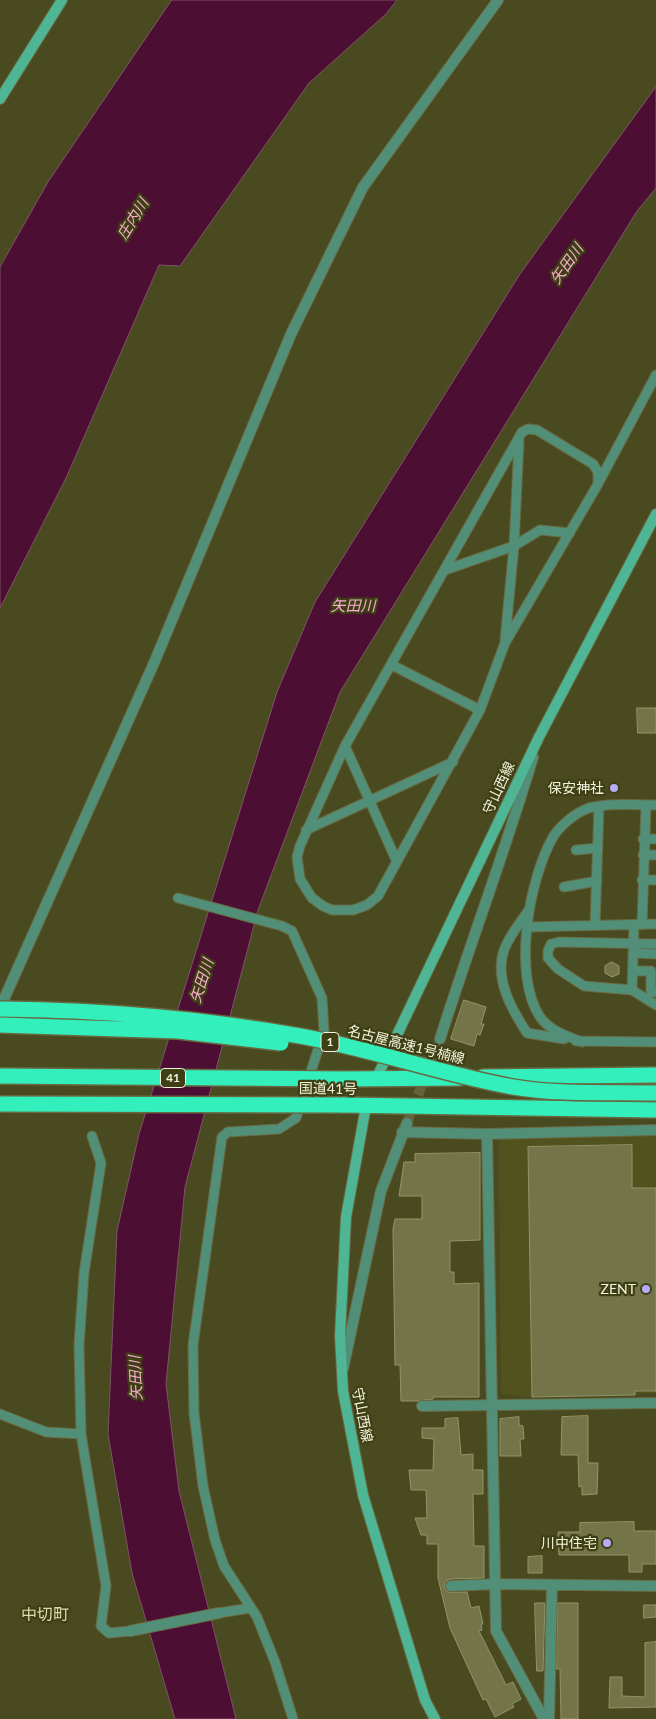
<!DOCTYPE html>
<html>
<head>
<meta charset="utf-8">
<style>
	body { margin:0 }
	canvas { display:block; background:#4a4a20 }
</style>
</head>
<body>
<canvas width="656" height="1719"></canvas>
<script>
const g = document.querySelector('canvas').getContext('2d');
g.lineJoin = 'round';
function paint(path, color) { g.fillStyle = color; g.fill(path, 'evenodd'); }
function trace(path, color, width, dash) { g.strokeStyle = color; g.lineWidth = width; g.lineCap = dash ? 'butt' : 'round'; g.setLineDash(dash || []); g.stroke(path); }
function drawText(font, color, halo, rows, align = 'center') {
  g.font = font + ' Lato,"Noto Sans JP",sans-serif'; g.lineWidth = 4.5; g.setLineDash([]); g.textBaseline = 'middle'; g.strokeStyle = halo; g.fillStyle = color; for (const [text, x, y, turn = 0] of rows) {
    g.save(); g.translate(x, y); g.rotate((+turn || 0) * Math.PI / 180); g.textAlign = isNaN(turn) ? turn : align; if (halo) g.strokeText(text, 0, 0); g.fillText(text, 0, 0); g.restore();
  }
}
paint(new Path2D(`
	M656,1135V1393L532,1397L501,1394L499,1136Z`), '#52521f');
const water = new Path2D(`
	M172,0H397L386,14L309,83L180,266L159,265L67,476L0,608V267L48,182Z
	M656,87V188L637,211L340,692L258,910L185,1187L166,1384L179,1491L236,1719H175L132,1573L108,1434L117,1231L139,1134L277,692L315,602L520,274Z`);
paint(water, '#4c0e33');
trace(water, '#7e5366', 1);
const building = new Path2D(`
	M637,708H656V733H638Z
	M612,962L619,966V974L612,977L605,973V966Z
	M464,1000L486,1007L481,1024H484L480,1035L477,1034L474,1046L451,1039Z
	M632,1145V1188H656V1391H635V1395L532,1397L528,1147Z
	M480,1153V1240L450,1241V1272H454V1284L479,1283V1397H433V1399L417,1401H401L400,1365H395L393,1229L395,1219H422V1196H399L404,1162H415V1154Z
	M588,1416V1463H598L597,1494L582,1495V1486L579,1487L578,1455H561L562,1417Z
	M519,1417V1425L523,1426L524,1439H520L521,1456H500V1419Z
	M458,1418L461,1455L473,1454V1470H483V1494H473L474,1546H484V1578L450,1579L445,1582L444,1587L448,1592H467L471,1608L479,1606L483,1624H481L482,1630L479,1631L506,1685L513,1682L521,1699L512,1704L514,1707L495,1717L486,1699L483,1700L450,1628L438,1578V1544H427V1535H421L415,1518H427L426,1490H411L409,1470H433L434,1439L422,1438V1428H445V1419Z
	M634,1522V1531H656V1564H642V1572H629V1555H559L558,1532H580V1523Z
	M542,1556V1573H528V1557Z
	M535,1603H545L543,1671H537Z
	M558,1603H578V1719H561L560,1669H557Z
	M644,1605H656V1617L644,1618Z
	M656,1642V1707L609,1708L610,1677H622V1696L645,1697V1643Z`);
paint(building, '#737448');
trace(building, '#939467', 1);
trace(new Path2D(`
	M407,1123L440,1039`), '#63643c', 10, [10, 5]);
const lane = new Path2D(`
	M528,429L537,430L593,464L598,472V484L505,643L480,710L378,896L367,905L353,910H332L323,906L312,898L300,879L297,857L300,846L345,746L522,432Z
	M599,482L656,375
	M445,570L514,546L540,530L570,533
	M505,640L514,546L519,441
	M392,665L480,710
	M345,746L397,862
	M306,830L453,762
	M643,839H656
	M576,850L598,848
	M643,855H656
	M642,880H656
	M564,887L597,881
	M178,898L282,926L292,931L322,998L324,1031L296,1118L279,1129L228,1132L222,1137L193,1345L194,1413L203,1486L215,1540L224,1566L257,1617L275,1662L293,1719
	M528,911C520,923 509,936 504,950C494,979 512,1010 527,1033L564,1039
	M595,925L599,806
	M642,925L646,805
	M527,927L656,924
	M656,944L559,942L551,944L548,951V958L558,969L584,986L632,990L656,1005
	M633,953L656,954
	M633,971H651V992H656
	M632,990L634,925
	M576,1041L656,1042
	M582,1042C567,1036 550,1031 540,1017C512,975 529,879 553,837C559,827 573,815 584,810C601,802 637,805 656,805
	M92,1136L101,1163L84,1273L79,1345L81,1434L106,1586L101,1626L109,1633L130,1631
	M0,1414L46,1432L81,1434
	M219,1613L250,1608`);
const street = new Path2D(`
	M0,1008L154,663L291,334L363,187L498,0
	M440,1039C470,944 505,852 533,757
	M402,1132L487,1134L656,1130
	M487,1134L496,1631L544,1719
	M343,1369L381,1191L407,1123
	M422,1406L656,1403
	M451,1586L495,1584L656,1586
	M130,1631L219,1613
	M549,1719L552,1585`);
const secondary = new Path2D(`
	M0,99L62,0
	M376,1079L539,737L656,514
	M366,1106L346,1217L340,1336L343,1391L363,1495L425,1700L435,1719`);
const highway = new Path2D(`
	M483,1077L656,1075
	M346,1079L460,1078
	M342,1105L656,1110`);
trace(lane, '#686942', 11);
trace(street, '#686942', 12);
trace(secondary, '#686942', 12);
trace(highway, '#686942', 18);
trace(lane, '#528f79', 9);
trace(street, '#528f79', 10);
trace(secondary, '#4eb695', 10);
trace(highway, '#33efbc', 15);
const highwayBridge = new Path2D(`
	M0,1009C100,1010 201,1018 300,1036C372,1049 441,1074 513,1087C560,1095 609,1092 656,1093
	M0,1025L178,1031L281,1043
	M0,1076L346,1079
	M0,1104L342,1105`);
trace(highwayBridge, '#686942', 18, []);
trace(highwayBridge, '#33efbc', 15);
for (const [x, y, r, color] of [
	[614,788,5,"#b5acf8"],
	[646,1289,5,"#b5acf8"],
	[607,1543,5,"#b5acf8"]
]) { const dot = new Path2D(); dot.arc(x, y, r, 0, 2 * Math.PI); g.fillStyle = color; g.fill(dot); trace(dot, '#3f3f15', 2); }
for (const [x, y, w] of [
	[330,1042,18],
	[173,1078,25]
]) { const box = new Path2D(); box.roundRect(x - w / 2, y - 9.5, w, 19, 4); g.fillStyle = '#3f3f15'; g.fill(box); trace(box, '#f3f4dc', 1); }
drawText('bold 12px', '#f3f4dc', null, [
	["1",330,1042],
	["41",173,1078]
]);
drawText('14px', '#f3f4dc', '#3f3f15', [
	["守山西線",499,788,-65],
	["名古屋高速1号楠線",406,1045,14],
	["国道41号",328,1089,1],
	["守山西線",362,1415,79]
]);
drawText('14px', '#f3f4dc', '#3f3f15', [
	["保安神社",604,788],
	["ZENT",636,1289],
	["川中住宅",597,1543]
], 'right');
drawText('italic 15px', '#fbabd2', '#3f3f15', [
	["庄内川",133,219,-58],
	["矢田川",567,264,-55],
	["矢田川",353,606],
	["矢田川",202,981,-72],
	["矢田川",136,1378,-93]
]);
drawText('16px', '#dbdcad', '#3f3f15', [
	["中切町",45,1615]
]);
</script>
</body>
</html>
